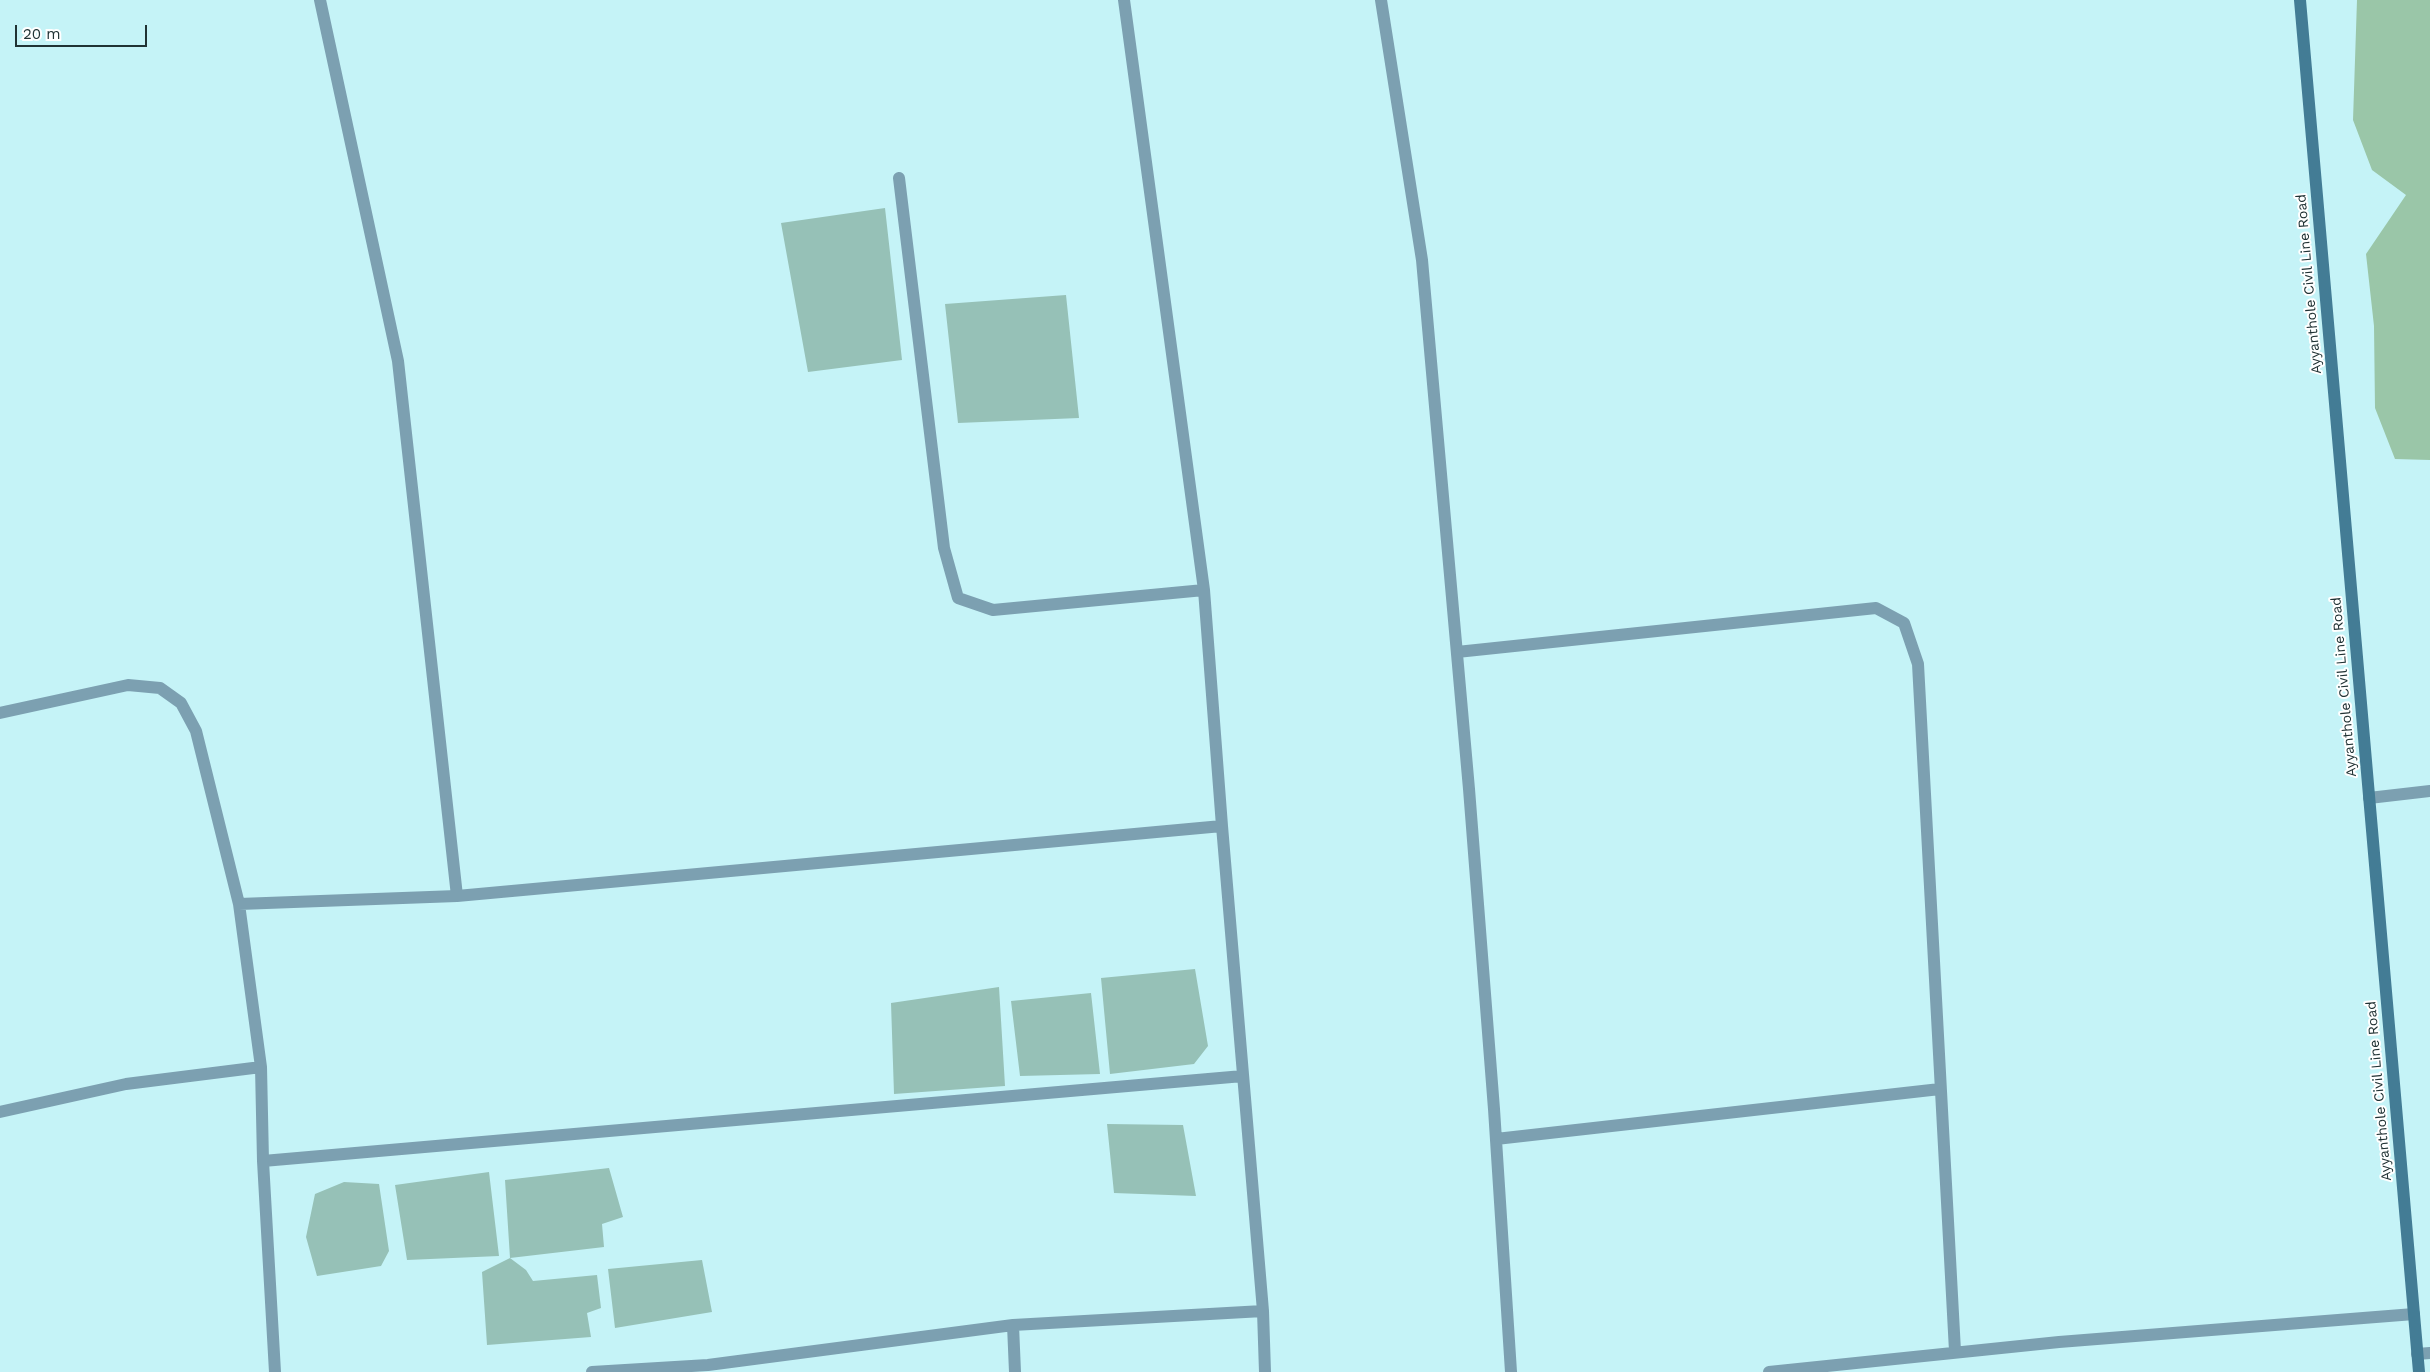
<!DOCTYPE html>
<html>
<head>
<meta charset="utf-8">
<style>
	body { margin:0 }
	#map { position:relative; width:2430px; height:1372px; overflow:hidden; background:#c5f3f7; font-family:"Work Sans",sans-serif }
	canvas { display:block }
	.scale { position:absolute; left:15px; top:25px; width:132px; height:22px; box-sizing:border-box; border:2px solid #203234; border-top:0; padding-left:6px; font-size:15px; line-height:18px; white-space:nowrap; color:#203234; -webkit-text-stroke:4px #fff; paint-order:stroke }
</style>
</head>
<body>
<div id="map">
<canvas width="2430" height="1372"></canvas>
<div class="scale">20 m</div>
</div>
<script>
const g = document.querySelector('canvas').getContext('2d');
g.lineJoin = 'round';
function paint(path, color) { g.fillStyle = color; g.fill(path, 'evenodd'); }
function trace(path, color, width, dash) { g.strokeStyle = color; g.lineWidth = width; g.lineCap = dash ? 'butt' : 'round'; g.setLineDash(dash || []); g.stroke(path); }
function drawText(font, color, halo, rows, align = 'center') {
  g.font = font + ' "Work Sans",sans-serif'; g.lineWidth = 4; g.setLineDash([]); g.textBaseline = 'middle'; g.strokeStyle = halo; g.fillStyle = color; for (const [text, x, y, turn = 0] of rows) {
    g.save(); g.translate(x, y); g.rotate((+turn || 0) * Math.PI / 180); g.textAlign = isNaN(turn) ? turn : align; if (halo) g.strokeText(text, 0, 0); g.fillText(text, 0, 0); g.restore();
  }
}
paint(new Path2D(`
	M2357,0H2430V460L2395,459L2375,408L2374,326L2366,254L2406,195L2372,170L2353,120Z`), '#9ac6a8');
paint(new Path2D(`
	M885,208L902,360L808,372L781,223Z
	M1066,295L1079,418L958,423L945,304Z
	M1195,969L1208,1046L1194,1064L1110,1074L1101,978Z
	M999,987L1005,1086L894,1094L891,1003Z
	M1091,993L1100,1074L1020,1076L1011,1001Z
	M1107,1124L1183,1125L1196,1196L1114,1193Z
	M609,1168L623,1217L602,1224L604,1247L510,1258L505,1180Z
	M489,1172L499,1256L407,1260L395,1185Z
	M344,1182L379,1184L389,1251L381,1266L317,1276L306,1237L315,1194Z
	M510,1258L526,1270L533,1281L597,1275L601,1308L587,1313L591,1337L487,1345L482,1272Z
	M702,1260L712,1312L615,1328L608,1269Z`), '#96c1b7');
trace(new Path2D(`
	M2369,798L2430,791
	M2417,1354L2430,1353`), '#7ca0b1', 12);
trace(new Path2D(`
	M320,0L398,361L457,896
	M1124,0L1204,590
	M1381,0L1422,260L1469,789L1494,1109L1511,1372
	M1457,652L1876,608L1904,623L1918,664L1955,1351
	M0,713L128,685L160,688L181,703L196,731L239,904
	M0,1112L126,1084L261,1067
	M1496,1139L1940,1089
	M263,1161L1243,1076
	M1263,1311L1265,1372
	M1013,1325L1015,1372
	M275,1372L263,1161L261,1067L239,904L457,896L1222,826L1204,590L993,610L958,598L944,548L899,178
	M592,1372L708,1365L1013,1325L1263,1311L1222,826
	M1769,1372L2059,1342L2414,1314`), '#7ca0b1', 12);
trace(new Path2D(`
	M2300,0L2419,1372`), '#437c95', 12);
drawText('14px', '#203234', '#fff', [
	["Ayyanthole Civil Line Road",2309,284,-95],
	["Ayyanthole Civil Line Road",2344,687,-95],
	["Ayyanthole Civil Line Road",2379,1091,-95]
]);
</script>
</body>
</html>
